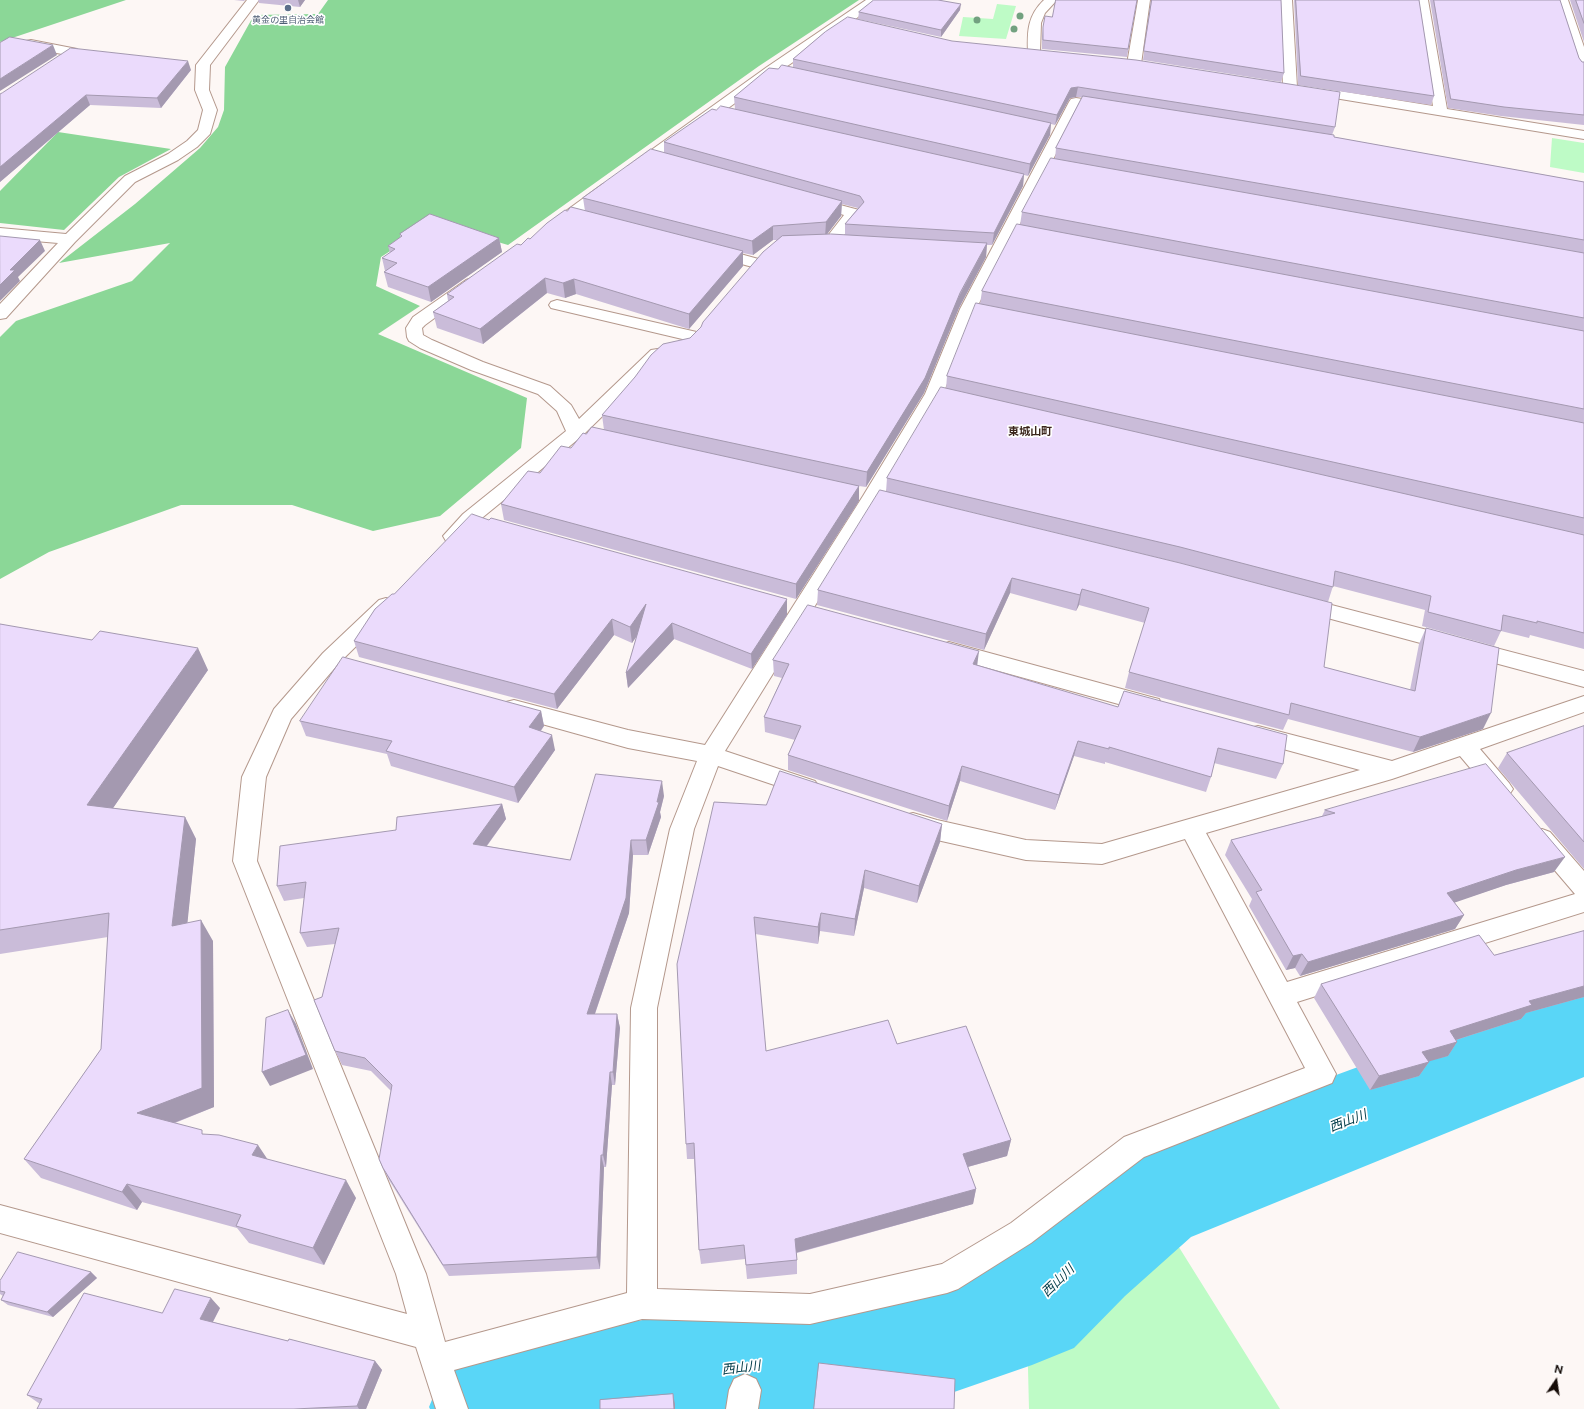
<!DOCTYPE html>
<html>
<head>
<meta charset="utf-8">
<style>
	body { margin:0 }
	#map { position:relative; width:1584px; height:1409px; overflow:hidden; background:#fdf7f5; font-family:"Public Sans",sans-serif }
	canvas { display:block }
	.north { position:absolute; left:1536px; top:1361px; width:40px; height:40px; -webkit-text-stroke:3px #fff; paint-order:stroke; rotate:13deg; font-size:11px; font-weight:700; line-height:16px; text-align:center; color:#150b07 }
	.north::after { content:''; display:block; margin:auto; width:14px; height:18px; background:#150b07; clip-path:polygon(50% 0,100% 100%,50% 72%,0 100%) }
</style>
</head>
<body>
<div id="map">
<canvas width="1584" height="1409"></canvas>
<div class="north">N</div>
</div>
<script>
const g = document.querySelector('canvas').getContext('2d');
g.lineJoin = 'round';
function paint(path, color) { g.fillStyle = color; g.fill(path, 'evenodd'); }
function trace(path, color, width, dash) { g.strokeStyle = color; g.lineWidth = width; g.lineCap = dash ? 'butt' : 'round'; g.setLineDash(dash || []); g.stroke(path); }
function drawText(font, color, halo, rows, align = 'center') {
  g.font = font + ' "Public Sans","Noto Sans JP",sans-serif'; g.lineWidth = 3.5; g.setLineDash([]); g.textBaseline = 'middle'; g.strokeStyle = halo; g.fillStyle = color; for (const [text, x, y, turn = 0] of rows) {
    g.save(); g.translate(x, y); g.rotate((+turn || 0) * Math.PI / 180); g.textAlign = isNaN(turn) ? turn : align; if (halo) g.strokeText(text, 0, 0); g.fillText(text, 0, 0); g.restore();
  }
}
paint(new Path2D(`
	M997,4L1016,6L1006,39L959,36L963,17L993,19Z
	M1552,138L1584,143V173L1550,167Z
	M1157,1212L1280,1409H1029L1027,1329L1063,1311L1118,1249Z`), '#befbc6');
paint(new Path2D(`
	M0,0H126L0,42Z
	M328,0H859L759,66L508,245L433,223L381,257L376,286L420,306L378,334L527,398L521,448L440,516L373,531L292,505H181L49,552L0,579V337L16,321L132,281L170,243L59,263L135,204L200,148L218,127L224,110L225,67L254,15L318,14Z
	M58,132L171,149L119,177L64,230L0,223V191Z`), '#8bd797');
paint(new Path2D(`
	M1584,984V1077L1191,1237L1125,1296L1074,1348L1032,1365L908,1408L899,1409H430L429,1407L447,1363L491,1345L691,1312L908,1288L996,1259L1043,1214L1111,1159L1151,1143Z`), '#59d6f7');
const minor = new Path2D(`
	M247,0H259L210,65L209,90L217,110L210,134L197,147L178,160L135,182L75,242L6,318L0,319V304L58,243L0,238V228L66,234L125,176L168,154L187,141L198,130L203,110L195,90L196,65Z
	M866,0H880L849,24L777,73L639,172L634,173L629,172L627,169L629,166L767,67Z
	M1044,0H1057L1045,13L1041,23L1040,52L1039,55H1029L1028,52C1027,31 1028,15 1044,0Z
	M1138,0H1150L1141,64L1139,67H1129L1127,64Z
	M1280,0H1292L1297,87L1295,90H1285L1283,87Z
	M1416,0H1428L1447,109L1584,131V139L1304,93L1302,90L1304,87L1309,86L1433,106Z
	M1556,0H1568L1584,47V70L1579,69L1577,66Z
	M31,40L77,49L78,52L77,55L72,56L26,47L25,44L26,41Z
	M1076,98L1109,103L1114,104L1116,107L1114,110L1109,111L1080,107L976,309L943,394L883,496L725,751L815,781L819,787L815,793L807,796L718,766L694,829L657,1008V1289L810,1294L942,1264L1011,1223L1124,1137L1305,1068L1185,839L1102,864L1026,860L937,840L905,829L901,822L905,815L913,813L937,820L1026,840L1102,844L1360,770L1250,740L1247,734L1250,728L1258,726L1392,761L1584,696V712L1480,749L1509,783L1513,789L1509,795L1501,798L1493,795L1460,756L1392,779L1206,833L1287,982L1575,894L1534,846L1530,839L1534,832L1542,829L1550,832L1584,871V912L1297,1002L1336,1074L1332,1083L1144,1157L1031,1243L958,1289L947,1293L810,1324L642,1319L454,1370L468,1409H436L416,1347L0,1233V1205L407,1314L396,1274L233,861L242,777L274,709L323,653L379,600L386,598L393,600L396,605L393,610L339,663L291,719L266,777L257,861L426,1274L445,1342L627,1293L631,1008L670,829L697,761L628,748L506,714L503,708L506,702L514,700L628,730L705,745L863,496L925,394L960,309L1069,102L1071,99Z
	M608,183L613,184L615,187L613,190L558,230L553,232L548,230L545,227L548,224L603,184Z
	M814,198L859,210L862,213L836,245L831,247L826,245L823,242L844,215L809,205L807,202L809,199Z
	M715,247L762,260L764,263L762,266L756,268L709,255L707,252L709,249Z
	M472,278L478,280L480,283L478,286L425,325L422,328L423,335L432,340L483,362L550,386L571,405L579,419L651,350L664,348L670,349L673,353L670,357L662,358L582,436L477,522L460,541L453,543L446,541L443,536L463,514L566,431L557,411L538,394L471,370L420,348L409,341L407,337L406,328L413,317L466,280Z
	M557,300L701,333L703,337L701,341L695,342L551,308L549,305L551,302Z
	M1301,597L1584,671V687L1294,609L1291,604L1294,599Z
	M949,642L1151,697L1159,699L1162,705L1159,711L1151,713L941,655L938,650L941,645Z
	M745,1374L756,1379L761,1390L758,1409H726L729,1390L734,1379Z`);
trace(minor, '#b4988c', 2);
paint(minor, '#fff');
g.fillStyle = '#72a180';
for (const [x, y] of [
	[1020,16],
	[977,20],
	[1014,29]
]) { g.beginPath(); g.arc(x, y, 3.5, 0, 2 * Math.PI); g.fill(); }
paint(new Path2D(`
	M234,0H245L244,1Z
	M258,0H305L300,7L259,3Z
	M874,0H941L960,10L941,37L858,19L859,12Z
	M1137,0L1127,57L1042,49V36L1043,27L1052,17Z
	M1151,0H1281L1284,73L1281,82L1143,60Z
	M1294,0H1419L1434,96L1431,105L1298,85Z
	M1430,0H1560L1579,58L1582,62H1584V125L1501,116L1448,108Z
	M1570,0H1584V42Z
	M825,32L1335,127L1332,135L1334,137L1584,182V649L1530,635L1529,638L1501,631L1494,646L1422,626L1425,610L1333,586L1328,602L1176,562L950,507L1324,667L1410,690L1419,644L1426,628L1483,729L1413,752L1288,719L1283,730L1125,688L1129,672L1145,623L1079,605L1076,611L1010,593L984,650L817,605L818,590L886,492L887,478L946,389L947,376L980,304L982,291L1020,225L1022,212L1055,159L1056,148L1082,97H1076L1070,98L1055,125L1051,124L1050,135L1028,176L1024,175L1023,186L992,245H987L986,257L959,308L924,393L866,487L859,486V501L796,599L504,520L501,504L571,448L586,434L604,430L602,415L690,338L701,327L777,240H773L753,255L743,253V266L689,329L576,294L565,298L547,293L483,344L437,328L433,312L448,301L447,294L530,239L567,211H585L583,198L664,153V142L716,110L735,109L734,97L778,69L793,68V59ZM842,204L858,208L845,224V235L827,234L841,216Z
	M191,70L161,108L90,105L0,182V94Z
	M400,234L499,238L502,252L431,302L388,287L384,272L385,271L382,258L390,253L388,246L400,238Z
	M489,520L787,599V615L752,669L674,639L628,688L626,673L637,635L632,643L614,635L557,709L359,657L354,641L394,594Z
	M0,624L208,670L113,808L185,817L196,839L187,923L213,941L214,1107L175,1123L267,1159L356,1198L324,1265L249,1243L237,1228L142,1202L137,1210L41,1178L24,1159L101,1049L108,937L0,954Z
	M773,660L977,665L1283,764L1276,779L1214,763L1211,777L1206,792L1105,762V764L1074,756L1055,810L960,781L947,821L788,770V755L795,740L765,732L764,717L782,678L774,676Z
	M541,711L544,726L541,731L555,750L518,803L391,766L387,754L306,736L300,721Z
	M1584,726V869L1498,768L1507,753Z
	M664,796L660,812L661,817L648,855H633L629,913L595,1014H617L620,1028L615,1085H612L606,1167H604L600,1269L449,1276L389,1180L383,1168L391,1091L371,1071L342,1065L335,1051L322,997L335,944L307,947L300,933L304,898L284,901L277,886L396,830L502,804L506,819L487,846L570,860Z
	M714,802L942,824L940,842L917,903L864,888L854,936L820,931L818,944L755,934L766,1051L897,1044L1011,1140L1007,1156L968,1167L976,1189L973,1204L797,1253V1274L747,1279L745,1259L701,1264L699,1250L694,1159H687L686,1144Z
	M1325,810L1554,872L1506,885L1454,902L1464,915L1455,929L1300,976L1295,968L1286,970L1249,906L1252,899L1225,855L1231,840L1322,816Z
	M1584,931V997L1526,1013L1521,1019L1456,1040L1457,1042L1448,1056L1428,1061L1429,1062L1419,1076L1370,1090L1314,998L1321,984L1494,955Z
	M91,1272L97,1278L53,1317L8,1305L1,1300L3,1296L0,1294V1281Z
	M220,1308L213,1322L288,1341L375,1361L382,1370L366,1409H37L40,1404L27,1395L162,1313Z`), '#cabcd9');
paint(new Path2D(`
	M298,0H305L300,7Z
	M961,4L960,10L941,37V30Z
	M53,45L57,55L0,91V79Z
	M188,61L191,70L161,108L157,98Z
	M1078,87L1076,97L1070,98L1055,125L1057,115L1071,88Z
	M86,95L90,105L0,182V167Z
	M1051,123L1050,135L1028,176L1030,164Z
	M1024,174L1023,186L992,245L994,233Z
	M842,201L841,216L825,237L826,222Z
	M773,226V240L753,255L752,241Z
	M499,238L502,252L431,302L428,287Z
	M40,240L45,251L18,277L20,281L0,301V285L10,270Z
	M987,243L986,257L959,308L924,393L866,487L867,472Z
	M743,251V266L689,329V314Z
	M545,278L547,293L483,344L480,329Z
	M574,279L576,294L565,298L563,283Z
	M859,486V501L796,599V584Z
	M1012,578L1010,593L984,650L986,634Z
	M1082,589L1079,605L1076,611L1080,595Z
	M787,599V615L752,669L751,654Z
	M646,604L648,620L632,643L630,627Z
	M612,619L614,635L557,709L554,694Z
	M672,623L674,639L628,688L626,673Z
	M198,648L208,670L100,827L87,805Z
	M979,651L977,667L973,664Z
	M541,711L544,726L532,742L529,727Z
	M1491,713L1483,729L1413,752L1420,737Z
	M552,735L555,750L518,803L514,787Z
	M1078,741L1074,756L1055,810L1059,795Z
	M962,766L960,781L947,821L949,806Z
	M662,781L664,796L660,812L661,817L648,855L646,840Z
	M502,804L506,819L477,859L473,844Z
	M185,817L196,839L185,947L172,926Z
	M942,824L940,842L917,903L919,886Z
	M631,840L633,855L629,913L590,1028L587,1014Z
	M1565,857L1554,872L1506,885L1439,908L1447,893L1516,870Z
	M865,870L864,888L854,936L855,919Z
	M821,913L820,931L818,944V927Z
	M1464,915L1455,929L1300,976L1308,962Z
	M201,920L213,941L214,1107L151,1132L137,1113Z
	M1302,954L1295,968L1286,970L1293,956Z
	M1584,986V997L1526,1013L1521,1019L1440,1045L1450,1031L1529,1001Z
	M288,1010L296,1024L313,1069L270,1086L262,1072Z
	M617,1014L620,1028L615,1085L613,1072Z
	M1457,1042L1448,1056L1413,1066L1422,1052Z
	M1429,1062L1419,1076L1370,1090L1379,1076Z
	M610,1072L612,1085L606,1167L603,1155Z
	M1011,1140L1007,1156L960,1169L963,1154Z
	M258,1145L270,1163L252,1155Z
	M601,1155L604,1167L600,1269L597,1257Z
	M346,1180L356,1198L324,1265L313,1248Z
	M127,1184L142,1202L137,1210L122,1192Z
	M976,1189L973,1204L795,1253V1239Z
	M91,1272L97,1278L53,1317L47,1312Z
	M211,1298L220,1308L209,1329L200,1319Z
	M375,1361L382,1370L366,1409H359L357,1406Z
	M673,1394L675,1404V1409H674Z`), '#a499b0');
const building = new Path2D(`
	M874,0H938L961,4L941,30L859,12Z
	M1056,0H1137L1128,49L1043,40V27L1045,16L1052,17Z
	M1152,0H1281L1284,73L1144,51Z
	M1296,0H1419L1434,96L1301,76Z
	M1434,0H1560L1579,58L1582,62H1584V115L1504,107L1451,99Z
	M1576,0H1584V23Z
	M848,17L952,41L1136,60L1340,92L1335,127L1078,87L1071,88L1057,115L793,59L825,32Z
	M10,37L53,45L0,79V43Z
	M71,48L188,61L157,98L86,95L0,167V94L2,93Z
	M782,65L1051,123L1030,164L734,97L769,68L778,69Z
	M1083,96L1334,135V137L1584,182V240L1056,148Z
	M721,106L1024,174L994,233L845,224L864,202L860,196L664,142L712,109L716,110Z
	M651,149L842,201L826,222L773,226L752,241L583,198Z
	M1051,158L1584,253V318L1022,212Z
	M571,207L743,251L689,314L574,279L563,283L545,278L480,329L433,312L454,297L447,294L517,244L521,245L528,238L530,239L547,223L565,210L567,211Z
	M430,214L499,238L428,287L384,272L397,263L382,258L395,249L388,246L402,236L400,234Z
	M1017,224L1584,331V409L982,291Z
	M831,234L987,243L960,293L925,378L867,472L602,415L635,377L651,355L663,344L690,338L701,327L703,322L763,252L782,236Z
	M0,236L40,240L10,270H15L0,285Z
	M976,303L1584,423V518L947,376Z
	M941,387L1584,535V633L1537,621V623L1503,615L1501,631L1428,612L1431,596L1335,571L1333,587L1180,547L887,478Z
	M592,427L859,486L796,584L501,504L528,471L540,473L561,446L571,448L583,433L586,434Z
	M880,490L1180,563L1332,603L1324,667L1415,691L1426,628L1499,648L1491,713L1420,737L1291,703L1289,715L1129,672L1149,608L1082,589L1080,595L1012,578L986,634L818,590Z
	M472,514L489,520L491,518L787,599L751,654L672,623L626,673L646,604L630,627L612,619L554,694L354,641L375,609L392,594H394Z
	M808,605L979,651L973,664L1118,707L1124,691L1287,735L1283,764L1218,748L1211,777L1109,747V749L1078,741L1059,795L962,766L949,806L788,755L801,726L764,717L789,664L773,660Z
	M0,624L92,640L100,631L198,648L87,805L185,817L172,926L201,920L202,1088L137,1113L202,1130V1134L219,1135L258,1145L252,1155L346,1180L313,1248L236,1226L241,1215L127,1184L122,1192L24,1159L101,1049L109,913L0,930Z
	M343,657L541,711L529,727L552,735L514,787L386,751L392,741L300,721Z
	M1584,726V842L1507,753Z
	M1486,764L1565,857L1516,870L1447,893L1464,915L1308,962L1302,954L1293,956L1256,892L1262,890L1231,840L1335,813L1325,810Z
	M780,771L942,824L919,886L865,870L855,919L821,913L818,927L754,917L766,1051L888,1020L897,1044L966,1026L1011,1140L963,1154L976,1189L795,1239L797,1260L746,1265L744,1245L699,1250L694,1143L686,1144L677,964L714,802L766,805Z
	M596,774L662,781L657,802H659L646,840H631L626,898L587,1014H617L613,1072H610L603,1155H601L597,1257L443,1265L383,1168L379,1159L392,1085L365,1058L335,1051L314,1000L322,997L339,928L300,933L306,882L277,886L280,846L396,830L397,817L502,804L473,844L570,860Z
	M1584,931V986L1529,1001L1532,1005L1450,1031L1457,1042L1422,1052L1429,1062L1379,1076L1321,984L1479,935L1494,955Z
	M288,1010L306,1055L262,1072L266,1018Z
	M18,1252L91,1272L47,1312L1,1300L5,1292L0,1291V1281Z
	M175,1289L211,1298L200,1319L288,1341L289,1339L375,1361L357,1406L294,1409H37L42,1399L27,1395L84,1293L162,1313Z
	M819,1363L955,1379L954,1409H814Z
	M673,1394L674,1409H600V1400Z`);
paint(building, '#ebdbfc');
trace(building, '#a499b0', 1);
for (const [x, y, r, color] of [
	[288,8,4,"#5c6f8a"]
]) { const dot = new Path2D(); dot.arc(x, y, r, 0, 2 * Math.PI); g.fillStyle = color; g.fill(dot); trace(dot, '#fff', 1.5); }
drawText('9px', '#4e5e75', '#fff', [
	["黄金の里自治会館",288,20]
]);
drawText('bold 11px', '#3b261c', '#fff', [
	["東城山町",1030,432]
]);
drawText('italic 13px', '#003b48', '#fff', [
	["西山川",1348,1121,-21],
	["西山川",1058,1281,-44],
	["西山川",741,1368,-7]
]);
</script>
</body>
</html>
